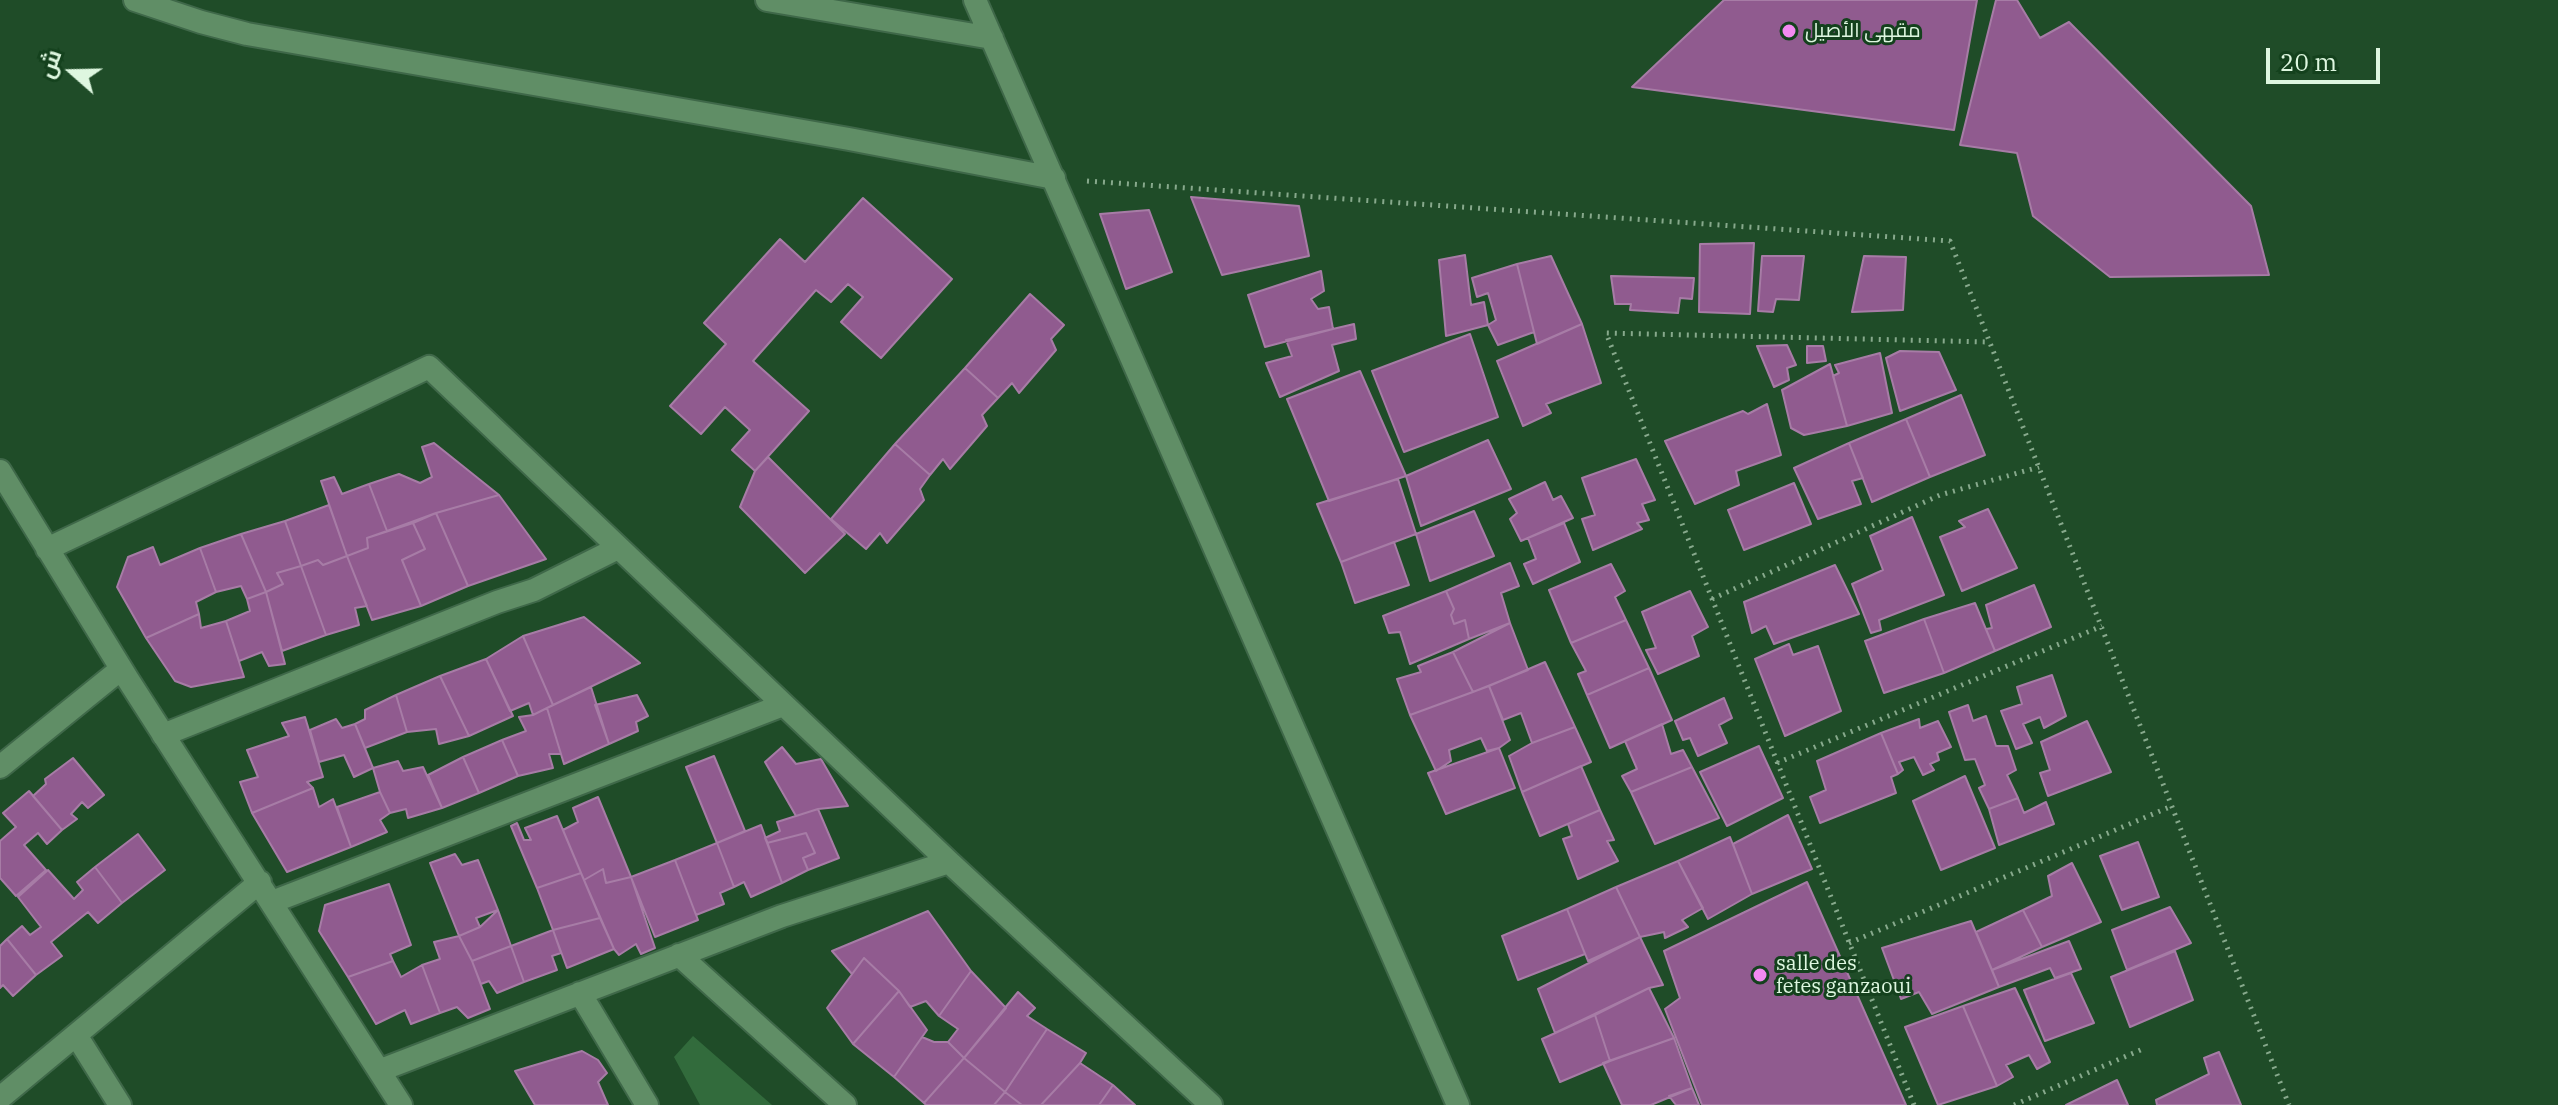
<!DOCTYPE html>
<html>
<head>
<meta charset="utf-8">
<style>
	body { margin:0 }
	#map { position:relative; width:2558px; height:1105px; overflow:hidden; background:#1f4c28; font-family:"IBM Plex Serif",Cairo,serif }
	canvas { display:block }
	.north { position:absolute; left:32px; top:32px; width:80px; height:80px; -webkit-text-stroke:6px #14411d; paint-order:stroke; rotate:290deg; font-size:22px; font-weight:700; line-height:32px; text-align:center; color:#def7e0 }
	.north::after { content:''; display:block; margin:auto; width:28px; height:36px; background:#def7e0; clip-path:polygon(50% 0,100% 100%,50% 72%,0 100%) }
	.scale { position:absolute; left:2266px; top:48px; width:114px; height:36px; box-sizing:border-box; border:4px solid #def7e0; border-top:0; padding-left:10px; font-size:24px; line-height:28px; white-space:nowrap; color:#def7e0; -webkit-text-stroke:6px #14411d; paint-order:stroke }
</style>
</head>
<body>
<div id="map">
<canvas width="2558" height="1105"></canvas>
<div class="north">ش</div>
<div class="scale">20 m</div>
</div>
<script>
const g = document.querySelector('canvas').getContext('2d');
g.lineJoin = 'round';
function paint(path, color) { g.fillStyle = color; g.fill(path, 'evenodd'); }
function trace(path, color, width, dash) { g.strokeStyle = color; g.lineWidth = width; g.lineCap = dash ? 'butt' : 'round'; g.setLineDash(dash || []); g.stroke(path); }
function drawText(font, color, halo, rows, align = 'center') {
  g.font = font + ' "IBM Plex Serif",Cairo,serif'; g.lineWidth = 6; g.setLineDash([]); g.textBaseline = 'middle'; g.strokeStyle = halo; g.fillStyle = color; for (const [text, x, y, turn = 0] of rows) {
    g.save(); g.translate(x, y); g.rotate((+turn || 0) * Math.PI / 180); g.textAlign = isNaN(turn) ? turn : align; if (halo) g.strokeText(text, 0, 0); g.fillText(text, 0, 0); g.restore();
  }
}
paint(new Path2D(`
	M693,1036L772,1105H700L674,1057Z`), '#326b3c');
const building = new Path2D(`
	M1724,0H1977L1954,130L1632,87Z
	M1996,0H2017L2040,38L2069,22L2251,206L2269,275L2110,277L2033,216L2017,153L1960,145Z
	M1191,197L1299,206L1309,256L1222,275Z
	M863,198L952,279L881,358L841,322L863,297L848,284L831,302L816,290L753,361L809,411L755,471L732,450L750,430L725,407L701,434L670,406L726,344L704,323L780,239L805,262Z
	M1149,210L1172,272L1126,289L1100,214Z
	M1754,243L1750,314L1699,312L1700,244Z
	M1465,255L1471,305L1484,302L1488,325L1446,336L1439,260Z
	M1551,256L1582,324L1537,344L1517,264Z
	M1762,256H1804L1799,300L1776,299L1773,312L1758,311Z
	M1864,256L1906,257L1903,310L1852,312Z
	M1517,264L1534,332L1498,345L1488,325L1496,320L1488,293L1477,297L1472,278Z
	M1321,271L1324,291L1311,299L1318,309L1329,307L1333,329L1265,347L1248,295Z
	M1611,276L1694,278L1692,299L1680,298L1678,313L1630,310L1631,304H1615Z
	M1030,294L1064,325L1051,339L1056,350L1019,393L1012,383L998,398L965,368Z
	M1354,324L1356,339L1332,345L1339,371L1280,397L1266,363L1292,356L1286,340Z
	M1582,324L1601,383L1546,404L1551,413L1523,426L1497,361Z
	M1470,334L1498,417L1404,452L1372,371Z
	M1787,345L1796,365L1787,368L1789,380L1774,387L1757,346Z
	M1807,346H1823L1826,361L1807,363Z
	M1900,351L1939,352L1956,390L1900,411L1886,358Z
	M1880,353L1892,413L1847,426L1833,376L1839,373L1835,365Z
	M1830,364L1847,426L1804,435L1791,428L1782,390Z
	M965,368L998,398L982,415L987,426L950,469L943,459L930,475L895,444Z
	M1360,371L1406,476L1329,501L1287,399Z
	M1961,395L1985,455L1930,477L1906,419Z
	M1767,404L1781,455L1736,471L1739,485L1695,504L1665,441L1743,411L1748,414Z
	M1906,419L1930,477L1872,502L1849,443Z
	M1488,440L1511,489L1421,526L1406,476Z
	M434,443L499,495L436,513L387,531L369,484L399,474L420,483L432,477L422,447Z
	M1849,443L1863,478L1852,481L1861,504L1818,519L1794,468Z
	M895,444L930,475L920,489L924,500L887,543L880,533L866,549L831,519Z
	M768,457L845,534L805,573L740,507L755,471Z
	M1636,459L1655,500L1642,504L1649,520L1637,523L1642,529L1593,550L1582,519L1595,515L1582,478Z
	M334,477L342,494L369,484L387,531L367,538L368,548L347,556L321,481Z
	M1398,479L1416,534L1341,562L1317,504Z
	M1545,482L1553,500L1561,496L1573,518L1521,541L1510,519L1517,513L1509,499Z
	M1794,483L1811,524L1744,550L1728,510Z
	M499,495L546,559L468,586L436,513Z
	M329,505L347,556L323,565L318,560L301,566L285,521Z
	M1988,509L2017,568L1962,591L1940,537L1965,527L1959,521Z
	M1474,511L1494,556L1430,581L1416,534Z
	M436,513L468,586L421,606L402,560L425,549L413,523Z
	M1912,517L1944,595L1879,620L1881,630L1871,633L1852,584L1883,570L1870,536Z
	M285,521L301,566L277,573L283,584L266,592L241,534Z
	M413,523L425,549L402,560L421,606L372,620L347,556L368,548L367,538Z
	M1564,523L1580,562L1533,584L1524,564L1536,559L1528,538Z
	M241,534L266,592L247,599L241,586L216,592L200,548Z
	M1394,542L1409,585L1355,603L1341,562Z
	M153,547L160,565L200,548L216,592L196,602L199,614L146,638L117,587L128,557Z
	M347,556L367,606L355,608L359,625L326,635L301,566L318,560L323,565Z
	M1510,563L1519,586L1501,593L1510,623L1469,639L1465,620L1454,624L1451,615L1454,609L1446,591Z
	M1611,564L1625,591L1615,597L1626,620L1571,643L1549,590Z
	M1835,565L1859,614L1774,644L1766,626L1752,633L1744,602Z
	M301,566L326,635L282,651L266,592L283,584L277,573Z
	M2034,585L2051,627L1995,651L1986,629L1992,628L1986,605Z
	M1446,591L1454,609L1451,615L1454,624L1465,620L1469,639L1410,664L1400,632L1389,633L1383,616Z
	M1690,591L1708,627L1692,636L1699,656L1658,674L1646,650L1656,648L1642,612Z
	M266,592L285,664L269,666L262,652L239,661L226,621L250,611L247,599Z
	M1975,603L1995,651L1944,673L1924,619Z
	M199,614L201,628L226,621L244,677L191,687L175,681L146,638Z
	M584,617L640,663L553,705L523,636Z
	M1924,619L1944,673L1884,693L1865,641Z
	M1626,620L1649,668L1587,695L1578,674L1586,671L1571,643Z
	M1510,623L1528,670L1473,692L1453,652Z
	M523,636L553,705L533,715L529,703L510,711L486,659Z
	M1789,644L1793,655L1818,646L1841,711L1785,736L1755,659Z
	M1453,652L1473,692L1410,715L1397,679L1421,672L1418,666Z
	M486,659L513,716L469,736L440,676Z
	M1545,662L1575,727L1532,743L1521,713L1503,720L1489,686Z
	M1649,668L1672,720L1610,748L1587,695Z
	M2052,675L2066,716L2044,728L2040,717L2023,724L2032,743L2016,749L2001,711L2022,704L2017,687Z
	M440,676L469,736L439,744L436,729L407,732L396,695Z
	M1489,686L1510,740L1499,748L1487,751L1481,738L1449,750L1451,761L1436,771L1410,715Z
	M591,687L609,744L564,764L547,708Z
	M396,695L407,732L365,748L355,724L365,719V710Z
	M637,695L648,716L636,722L638,731L609,744L595,705Z
	M1724,698L1732,718L1719,725L1727,743L1698,756L1690,738L1683,740L1675,721Z
	M1968,705L1973,721L1986,716L1996,746H2008L2016,770L2007,775L2018,798L1989,809L1979,788L1985,785L1975,759L1965,760L1949,712Z
	M547,708L561,754H549L553,768L518,776L502,740L526,731L519,717L533,715Z
	M305,717L323,777L307,782L313,788L252,813L240,782L258,777L247,750L289,736L282,723Z
	M336,719L342,728L355,724L373,768L354,777L344,755L319,762L310,730Z
	M1919,719L1920,728L1938,721L1951,747L1937,753L1939,760L1930,764L1934,770L1923,775L1914,757L1899,762L1903,770L1898,774L1881,733Z
	M2087,721L2111,772L2048,796L2040,773L2050,770L2041,742Z
	M1662,724L1671,754L1683,750L1692,767L1631,792L1622,776L1637,769L1625,741Z
	M1575,727L1591,762L1522,792L1509,756L1532,743Z
	M1881,733L1898,774L1891,777L1896,793L1820,823L1810,797L1826,790L1817,761Z
	M502,740L518,776L479,793L463,757Z
	M1759,746L1783,798L1727,826L1700,772Z
	M782,747L796,764L821,759L848,806L818,809L796,816L765,762Z
	M1499,748L1515,788L1446,814L1428,773Z
	M714,756L745,831L717,843L686,767Z
	M463,757L479,793L442,808L428,775Z
	M73,758L104,795L88,808L82,802L71,814L77,819L62,830L33,796L46,784L45,779Z
	M398,761L403,771L423,767L442,808L408,818L406,809L390,813L380,792L373,768Z
	M1581,766L1600,810L1540,836L1522,792Z
	M1692,767L1719,818L1655,844L1631,792Z
	M1965,776L1995,848L1941,870L1913,801Z
	M313,788L319,807L333,799L351,847L287,872L252,813Z
	M29,791L62,830L47,844L38,833L24,845L46,870L16,896L0,878V841L16,827L3,813Z
	M380,792L390,813L380,820L387,832L351,847L337,807Z
	M598,797L631,877L606,883L603,869L584,880L563,830L578,822L573,808Z
	M2018,798L2024,813L2046,802L2054,824L1999,845L1989,809Z
	M818,809L839,858L808,870L803,858L815,853L806,833L767,843L765,838L780,831L777,822Z
	M1600,810L1614,840L1607,841L1618,861L1578,879L1563,839L1572,836L1568,824Z
	M1788,815L1812,869L1752,894L1733,844Z
	M557,816L581,873L537,888L511,826L517,823L524,840H531L525,828Z
	M761,825L782,883L751,897L744,882L734,887L717,843Z
	M806,833L815,853L803,858L808,870L782,883L767,843Z
	M138,834L165,870L122,903L95,867Z
	M1730,837L1752,894L1708,919L1678,861Z
	M2138,842L2159,897L2122,910L2100,856Z
	M717,843L734,887L720,893L724,904L696,915L675,860Z
	M455,854L462,865L478,860L498,910L476,918L480,927L459,936L430,863Z
	M675,860L698,920L655,937L631,877Z
	M1678,861L1703,908L1682,920L1688,927L1665,938L1664,932L1640,937L1616,887Z
	M2072,863L2101,922L2042,947L2023,910L2052,896L2048,876Z
	M95,867L122,903L98,923L88,912L51,942L62,956L36,975L7,939L22,926L30,935L41,927L18,897L48,870L74,899L83,890L77,882Z
	M603,869L606,883L631,877L655,948L641,954L636,944L619,955L614,949L584,880Z
	M581,873L600,918L553,930L537,888Z
	M1807,882L1906,1105H1702L1665,1009L1680,998L1664,951Z
	M389,884L411,945L390,954L393,961L348,977L319,931L325,905Z
	M1616,887L1640,937L1588,961L1567,909Z
	M2170,907L2191,943L2127,970L2112,930Z
	M1567,909L1585,954L1518,980L1502,936Z
	M498,910L511,946L472,961L459,936L480,927Z
	M2023,910L2042,947L1992,970L1976,932Z
	M928,911L971,971L939,1016L926,1001L910,1007L899,991L864,958L852,974L832,951Z
	M600,918L614,949L567,968L553,930Z
	M1971,921L1999,987L1932,1014L1919,992L1901,999L1882,948Z
	M553,930L561,953L552,956L557,970L524,982L511,946Z
	M459,936L472,961L490,1009L468,1018L457,1007L440,1013L422,965L440,959L434,942Z
	M1640,937L1663,985L1649,988L1555,1033L1538,989Z
	M7,939L36,975L13,996L3,985L0,988V946Z
	M2069,941L2081,969L2055,978L2050,968L1999,987L1992,970Z
	M511,946L524,982L497,993L489,981L481,984L472,961Z
	M2175,951L2193,1000L2130,1027L2111,977Z
	M864,958L899,991L853,1044L827,1008Z
	M393,961L401,977L422,965L440,1013L411,1024L405,1010L376,1024L348,977Z
	M971,971L1006,1008L964,1058L948,1042L958,1029L939,1016Z
	M2071,973L2094,1023L2045,1041L2024,990Z
	M1649,988L1674,1038L1610,1061L1595,1015Z
	M2015,988L2050,1062L2037,1069L2029,1055L2006,1065L2013,1077L1997,1086L1963,1006Z
	M899,991L927,1030L894,1077L853,1044Z
	M1018,992L1035,1008L1027,1016L1047,1029L1005,1092L964,1058Z
	M1963,1006L1997,1086L1938,1105L1905,1027Z
	M1595,1015L1610,1061L1560,1082L1542,1039Z
	M1047,1029L1086,1053L1080,1063L1041,1105H1022L1005,1092Z
	M922,1037L934,1042H948L964,1058L924,1103L894,1077Z
	M1674,1038L1692,1088L1651,1105H1622L1603,1063Z
	M582,1051L598,1060L607,1073L598,1082L608,1105H535L515,1071Z
	M2219,1052L2241,1105H2157L2156,1100L2209,1074L2204,1058Z
	M964,1058L1005,1092L994,1105H926L924,1103Z
	M1080,1063L1113,1085L1099,1105H1041Z
	M2117,1080L2128,1105H2066Z
	M1113,1085L1135,1105H1099Z
	M1692,1088L1699,1105H1676L1669,1096Z
	M1005,1092L1022,1105H994Z`);
paint(building, '#905b8f');
trace(building, '#a77ca6', 2);
const minor = new Path2D(`
	M135,0L201,22L247,34L849,139L1054,178
	M767,0L992,38
	M975,0L1458,1105
	M0,471L127,678L401,1105
	M47,549L429,367L949,862L1211,1105
	M163,735L497,602L534,590L618,548
	M0,767L121,669
	M272,902L783,705
	M679,955L845,1105
	M580,993L647,1105
	M76,1035L120,1105
	M381,1070L782,916L949,862
	M0,1098L260,882`);
trace(minor, '#3f6849', 26);
trace(new Path2D(`
	M1087,181L1950,241L2289,1105
	M1712,599L1940,495L2039,467
	M1777,763L2102,626
	M1849,943L2172,806
	M1914,1105L1606,333L1990,342
	M2014,1105L2145,1048`), '#87a98c', 5, [2, 6]);
trace(minor, '#608e66', 22);
for (const [x, y, r, color] of [
	[1789,31,8,"#f38af1"],
	[1760,975,8,"#f38af1"]
]) { const dot = new Path2D(); dot.arc(x, y, r, 0, 2 * Math.PI); g.fillStyle = color; g.fill(dot); trace(dot, '#14411d', 3); }
drawText('20px', '#def7e0', '#14411d', [
	["مقهى الأصيل",1805,31],
	["salle des",1776,964],
	["fetes ganzaoui",1776,987]
], 'left');
</script>
</body>
</html>
